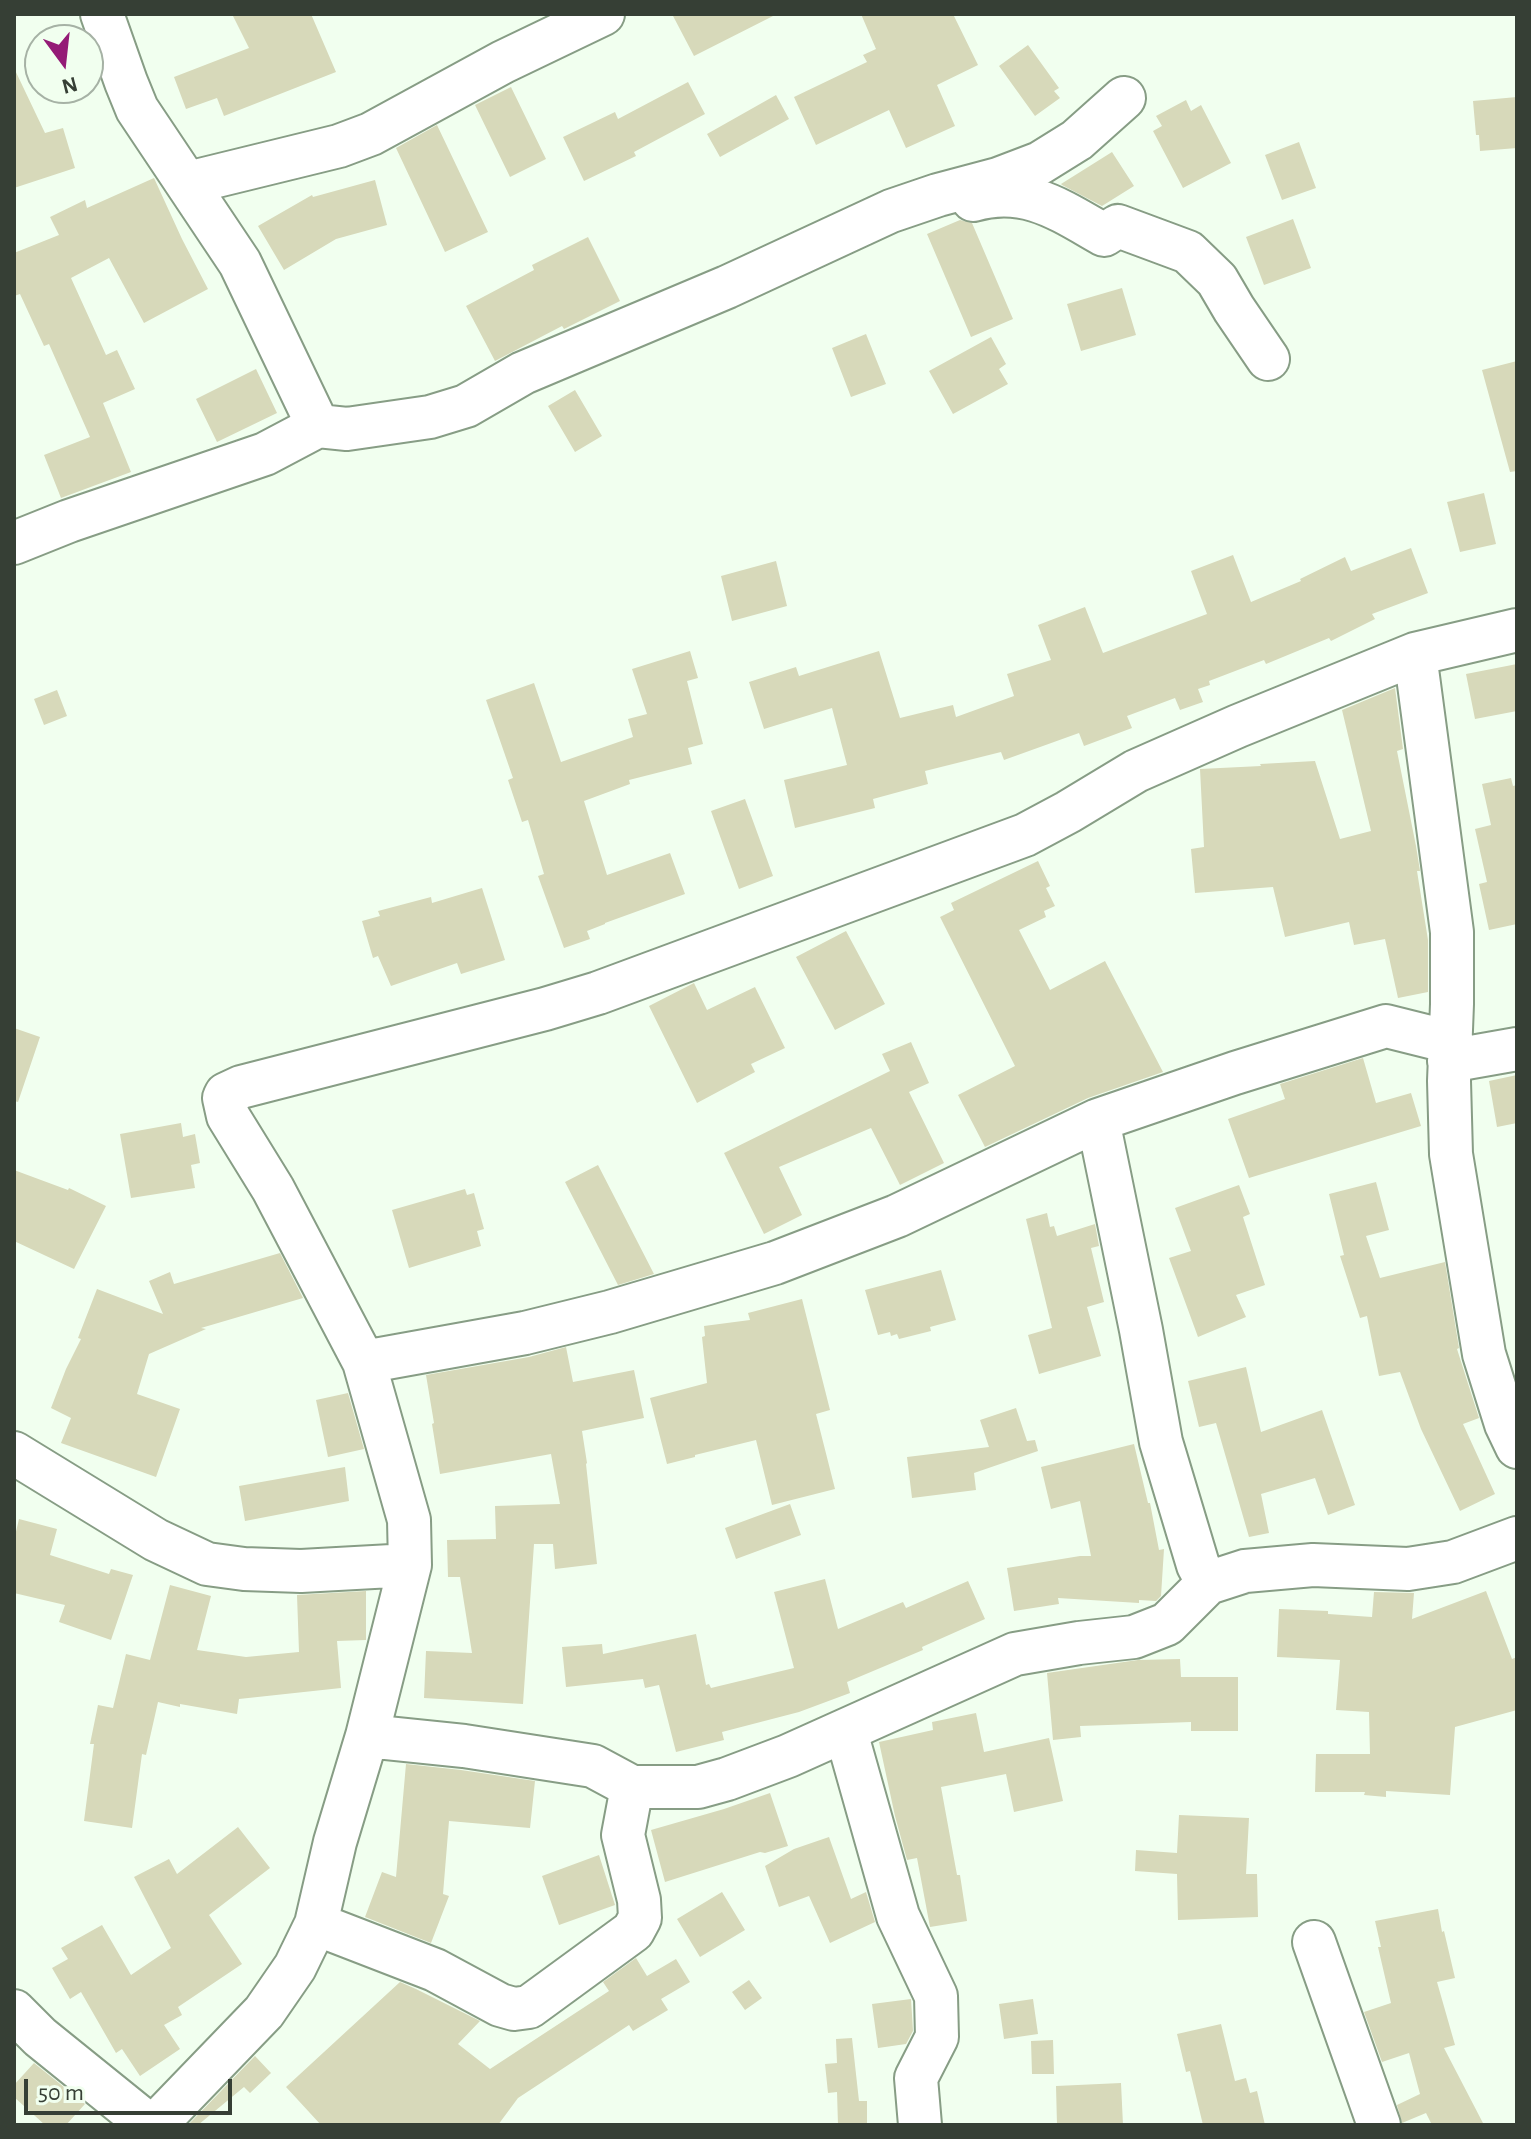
<!DOCTYPE html>
<html>
<head>
<meta charset="utf-8">
<style>
	body { margin:0 }
	#map { position:relative; width:1531px; height:2139px; overflow:hidden; background:#f1ffef; font-family:"Alegreya Sans",sans-serif }
	canvas { display:block }
	.frame { position:absolute; inset:0; border:16px solid #363f35; pointer-events:none }
	.north { position:absolute; left:24px; top:24px; width:80px; height:80px; box-sizing:border-box; background:#f1ffef; border:2px solid #a6b2a5; border-radius:50%; rotate:165deg; font-size:22px; font-weight:700; line-height:32px; text-align:center; color:#363f35 }
	.north::after { content:''; display:block; margin:auto; width:28px; height:36px; background:#941b76; clip-path:polygon(50% 0,100% 100%,50% 72%,0 100%) }
	.scale { position:absolute; left:24px; top:2079px; width:208px; height:36px; box-sizing:border-box; border:4px solid #363f35; border-top:0; padding-left:10px; font-size:24px; line-height:28px; white-space:nowrap; color:#363f35; -webkit-text-stroke:6px #f1ffef; paint-order:stroke }
</style>
</head>
<body>
<div id="map">
<canvas width="1531" height="2139"></canvas>
<div class="frame"></div>
<div class="north">N</div>
<div class="scale">50 m</div>
</div>
<script>
const g = document.querySelector('canvas').getContext('2d');
g.lineJoin = 'round';
function paint(path, color) { g.fillStyle = color; g.fill(path, 'evenodd'); }
function trace(path, color, width, dash) { g.strokeStyle = color; g.lineWidth = width; g.lineCap = dash ? 'butt' : 'round'; g.setLineDash(dash || []); g.stroke(path); }
paint(new Path2D(`
	M232,14H311L336,72L224,116L217,98L186,109L174,77L249,48Z
	M672,14H777L694,56Z
	M861,14H953L978,65L937,85L955,126L906,148L889,110L816,145L794,97L867,62L863,55L876,49Z
	M1028,45L1059,88L1054,91L1060,98L1035,116L999,66Z
	M14,68L45,133L63,128L75,168L14,188Z
	M688,82L705,114L634,152L636,156L584,181L563,137L615,112L618,119Z
	M511,87L546,159L510,177L475,105Z
	M776,95L789,119L720,157L707,134Z
	M1517,97V148L1480,151L1479,135H1476L1473,101Z
	M1186,100L1191,111L1201,105L1231,163L1183,188L1153,131L1162,126L1156,116Z
	M437,125L488,232L445,252L396,148Z
	M1299,142L1316,188L1282,200L1265,155Z
	M1112,152L1134,186L1102,206L1062,185L1061,184Z
	M154,178L182,239L208,289L144,323L109,258L71,278L106,355L117,350L135,389L103,403L131,472L61,498L44,455L90,437L49,344L44,346L20,294L14,296V253L59,235L50,217L85,200L87,208Z
	M375,180L387,225L336,239L284,270L258,226L312,195L313,197Z
	M1293,219L1311,268L1264,285L1246,237Z
	M960,220L972,223L1013,319L971,337L927,234Z
	M588,237L620,301L564,329L562,326L495,361L466,306L534,270L532,265Z
	M1122,288L1136,335L1081,351L1067,304Z
	M866,334L886,384L851,397L832,348Z
	M991,337L1006,364L999,369L1008,384L953,414L929,371Z
	M1517,361V471L1510,472L1482,370Z
	M256,369L277,413L217,442L196,399Z
	M575,390L602,436L575,452L548,406Z
	M1484,493L1496,544L1460,552L1447,502Z
	M1411,548L1428,593L1372,614L1375,619L1331,641L1329,638L1266,664L1264,660L1209,681L1210,685L1198,689L1203,702L1180,710L1175,698L1127,716L1132,728L1084,746L1079,733L1004,760L1001,752L925,771L928,784L873,799L875,808L795,828L784,780L847,765L832,708L764,729L749,682L796,667L799,676L879,651L900,718L953,705L956,717L1014,696L1007,674L1051,660L1038,625L1085,607L1103,653L1207,614L1191,571L1233,555L1251,602L1301,581L1300,579L1345,557L1351,571Z
	M776,561L787,606L732,621L721,576Z
	M690,651L698,678L687,681L703,744L688,748L692,764L629,780L630,784L584,801L607,875L670,853L685,894L605,923V924L587,931L590,939L564,948L538,876L544,874L528,820L522,822L508,780L513,778L486,700L534,683L561,762L633,737L628,719L647,714L632,669Z
	M1517,664V711L1475,719L1466,674Z
	M1395,688L1403,749L1397,751L1416,846L1420,871H1417L1428,940V992L1398,998L1385,939L1354,945L1349,922L1285,937L1273,887L1195,893L1191,849L1204,847L1200,769L1261,766L1260,764L1315,761L1340,839L1371,831L1342,710Z
	M57,690L67,716L44,725L34,699Z
	M1511,778L1513,786L1517,785V924L1489,930L1479,884L1487,882L1475,829L1491,825L1482,784Z
	M745,799L773,876L739,889L711,811Z
	M1038,861L1050,886L1046,888L1055,906L1044,911L1046,917L1019,930L1050,990L1105,961L1163,1072L1088,1098L985,1147L958,1095L1015,1066L940,917L954,910L951,903Z
	M482,888L505,960L461,974L457,963L391,986L378,956L373,958L362,921L380,916L378,911L431,897L432,903Z
	M846,931L885,1004L835,1030L796,957Z
	M694,983L707,1010L755,987L785,1048L751,1064L755,1072L697,1103L649,1006Z
	M14,1028L40,1037L18,1102L14,1101Z
	M911,1042L929,1083L909,1092L944,1163L900,1185L871,1128L779,1167L802,1215L764,1234L724,1153L890,1071L882,1054Z
	M1363,1058L1376,1103L1411,1093L1421,1126L1249,1178L1228,1119L1285,1099L1280,1084Z
	M1517,1075V1123L1497,1127L1489,1081Z
	M181,1123L183,1137L195,1134L200,1163L191,1165L195,1188L131,1198L120,1134Z
	M598,1165L654,1274L618,1285L565,1182Z
	M14,1170L68,1190L69,1188L106,1206L74,1269L14,1241Z
	M1376,1182L1389,1230L1366,1236L1380,1278L1445,1262L1459,1348L1457,1349L1479,1418L1463,1424L1495,1494L1460,1511L1421,1429L1400,1372L1379,1376L1367,1316L1360,1318L1340,1256L1344,1255L1329,1194Z
	M1239,1185L1250,1214L1243,1217L1265,1285L1236,1295L1246,1317L1198,1337L1169,1258L1191,1251L1175,1208Z
	M465,1189L467,1195L474,1193L484,1229L477,1231L481,1246L409,1268L392,1210Z
	M1047,1213L1050,1227L1054,1226L1057,1236L1095,1224L1099,1246L1091,1248L1104,1302L1087,1307L1101,1356L1039,1374L1028,1335L1052,1328L1026,1219Z
	M280,1253L303,1298L201,1328L206,1329L149,1354L137,1394L180,1409L156,1477L61,1443L71,1418L51,1408L66,1369L81,1339L78,1338L97,1289L163,1314L149,1281L170,1272L174,1284Z
	M941,1270L956,1320L930,1327L931,1331L899,1339L897,1334L891,1336L890,1332L878,1335L865,1290Z
	M802,1299L830,1410L816,1414L835,1489L772,1505L756,1440L695,1455V1457L667,1464L650,1398L707,1383L702,1337L705,1336L704,1326L750,1320L748,1313Z
	M566,1347L573,1382L634,1370L644,1418L582,1431L587,1463L586,1464L597,1564L555,1569L553,1544H534L523,1704L424,1698L426,1651L472,1653L460,1577H448L447,1540L496,1539L495,1506L560,1504L551,1454L440,1474L432,1424L434,1423L426,1375L529,1357Z
	M1246,1367L1261,1432L1322,1410L1355,1505L1328,1515L1315,1478L1261,1494L1269,1533L1249,1537L1216,1423L1199,1427L1188,1381Z
	M348,1393L364,1449L328,1457L316,1400Z
	M1016,1408L1027,1441L1035,1440L1038,1451L974,1473L976,1490L912,1498L907,1457L989,1447L980,1420Z
	M1134,1444L1148,1503H1150L1159,1550L1164,1549L1161,1596L1156,1601L1139,1600V1603L1058,1598L1059,1604L1014,1611L1007,1568L1080,1556H1091L1080,1501L1051,1509L1041,1467Z
	M345,1467L349,1501L245,1521L239,1486Z
	M790,1504L801,1535L736,1559L725,1528Z
	M19,1519L57,1529L50,1555L109,1574L111,1569L133,1575L111,1640L59,1622L65,1605L14,1593V1540Z
	M825,1579L838,1629L903,1602L906,1608L968,1581L985,1619L922,1647L923,1650L847,1682L850,1693L799,1712L722,1732L724,1740L676,1752L659,1685L645,1688L643,1679L566,1687L562,1647L602,1644L603,1654L696,1634L706,1685L709,1684L711,1688L794,1668L774,1592Z
	M170,1585L211,1596L197,1650L246,1657L299,1652L297,1595L366,1591V1640L337,1641L341,1688L239,1699L237,1714L180,1704V1707L158,1702L146,1755L142,1754L132,1828L84,1821L94,1744H90L98,1705L113,1708L126,1654L150,1660Z
	M1486,1591L1512,1659L1517,1657V1710L1455,1727L1450,1795L1386,1791V1797L1364,1795L1365,1792H1315L1316,1754H1370L1369,1712L1336,1710L1340,1660L1277,1657L1279,1609L1328,1611V1614L1372,1617L1374,1592L1414,1593L1412,1619Z
	M1180,1659L1181,1677H1238V1731H1191V1722L1080,1726L1081,1737L1053,1740L1047,1673L1138,1660Z
	M976,1713L984,1752L1049,1738L1063,1801L1014,1812L1006,1774L941,1787L957,1875H960L967,1921L930,1927L917,1858L907,1860L895,1816L879,1742L933,1730L932,1722Z
	M406,1764L461,1770L535,1781L530,1828L449,1821L443,1894L449,1896L431,1943L365,1917L382,1872L396,1877Z
	M770,1793L788,1846L765,1853L760,1852L665,1882L651,1830L724,1809Z
	M1179,1815L1249,1818L1246,1874H1257L1258,1917L1178,1920L1177,1874L1135,1871L1136,1850L1177,1853Z
	M238,1827L270,1868L209,1915L242,1964L178,2007L182,2015L164,2025L180,2049L140,2076L122,2049L116,2053L81,1992L70,1999L52,1968L68,1959L61,1948L102,1925L131,1975L171,1948L134,1877L169,1859L177,1874Z
	M829,1837L851,1899L866,1892L875,1922L830,1943L809,1896L779,1907L765,1866L794,1849Z
	M599,1855L615,1905L559,1925L542,1876Z
	M722,1892L745,1930L700,1957L677,1919Z
	M1438,1909L1442,1932L1444,1931L1455,1978L1437,1982L1455,2045L1444,2048L1484,2125H1432L1426,2113L1402,2123L1397,2105L1420,2094L1409,2053L1382,2062L1364,2012L1391,2003L1378,1947H1381L1375,1921Z
	M636,1958L647,1976L676,1959L690,1982L661,1999L668,2010L633,2031L629,2025L518,2098L498,2125H321L286,2087L400,1982L416,1989L480,2021L458,2044L490,2069L609,1991L603,1982Z
	M749,1980L762,1998L745,2010L732,1992Z
	M911,1999L913,2031L906,2044L878,2048L872,2004Z
	M1033,1999L1038,2034L1004,2039L999,2004Z
	M1221,2024L1235,2081L1246,2078L1250,2093L1257,2091L1265,2125H1203L1190,2071L1186,2072L1177,2034Z
	M852,2038L859,2101H867V2125H838L837,2092L828,2093L825,2064L837,2063L836,2039Z
	M1053,2040L1054,2074H1032L1031,2041Z
	M255,2056L271,2073L250,2093L244,2087L198,2125H188Z
	M34,2063L85,2104L66,2125H45L14,2097V2085Z
	M1121,2083L1123,2125H1057L1056,2086Z`), '#d7d9ba');
const minor = new Path2D(`
	M102,14L126,82L137,109L240,263L318,426
	M188,183L339,146L371,134L503,62L603,14
	M973,200C1026,185 1060,210 1104,235L1118,226L1188,252L1217,280L1234,309L1268,359
	M14,543L69,521L265,454L318,426L347,429L430,417L466,406L523,373L727,287L891,211L938,195L998,179L1040,163L1077,140L1124,98
	M1415,654L1452,932V1004L1449,1081L1451,1154L1484,1354L1506,1424L1517,1447
	M1449,1061L1517,1049
	M1098,1120L1141,1330L1161,1442L1198,1565L1208,1583
	M364,1362L525,1333L610,1312L775,1263L897,1216L1098,1120L1235,1073L1386,1026L1450,1042
	M14,1453L156,1540L207,1564L244,1569L301,1571L410,1565
	M846,1732L898,1916L936,1996L937,2037L916,2078L920,2125
	M367,1736L410,1565L409,1520L364,1362L273,1189L228,1116L224,1098L226,1094L241,1087L545,1009L598,993L1025,835L1068,812L1136,771L1238,726L1415,654L1517,630
	M316,1924L435,1970L500,2005L514,2009L529,2007L633,1931L640,1918L639,1900L623,1835L632,1787
	M1314,1942L1379,2125
	M14,2011L40,2037L149,2125
	M155,2125L264,2012L295,1967L316,1924L335,1842L367,1736L464,1746L593,1766L632,1787H698L727,1779L788,1756L1015,1654L1079,1643L1134,1637L1167,1624L1208,1583L1245,1571L1313,1565L1408,1569L1453,1562L1517,1538`);
trace(minor, '#879d85', 46);
trace(minor, '#fff', 42);
</script>
</body>
</html>
